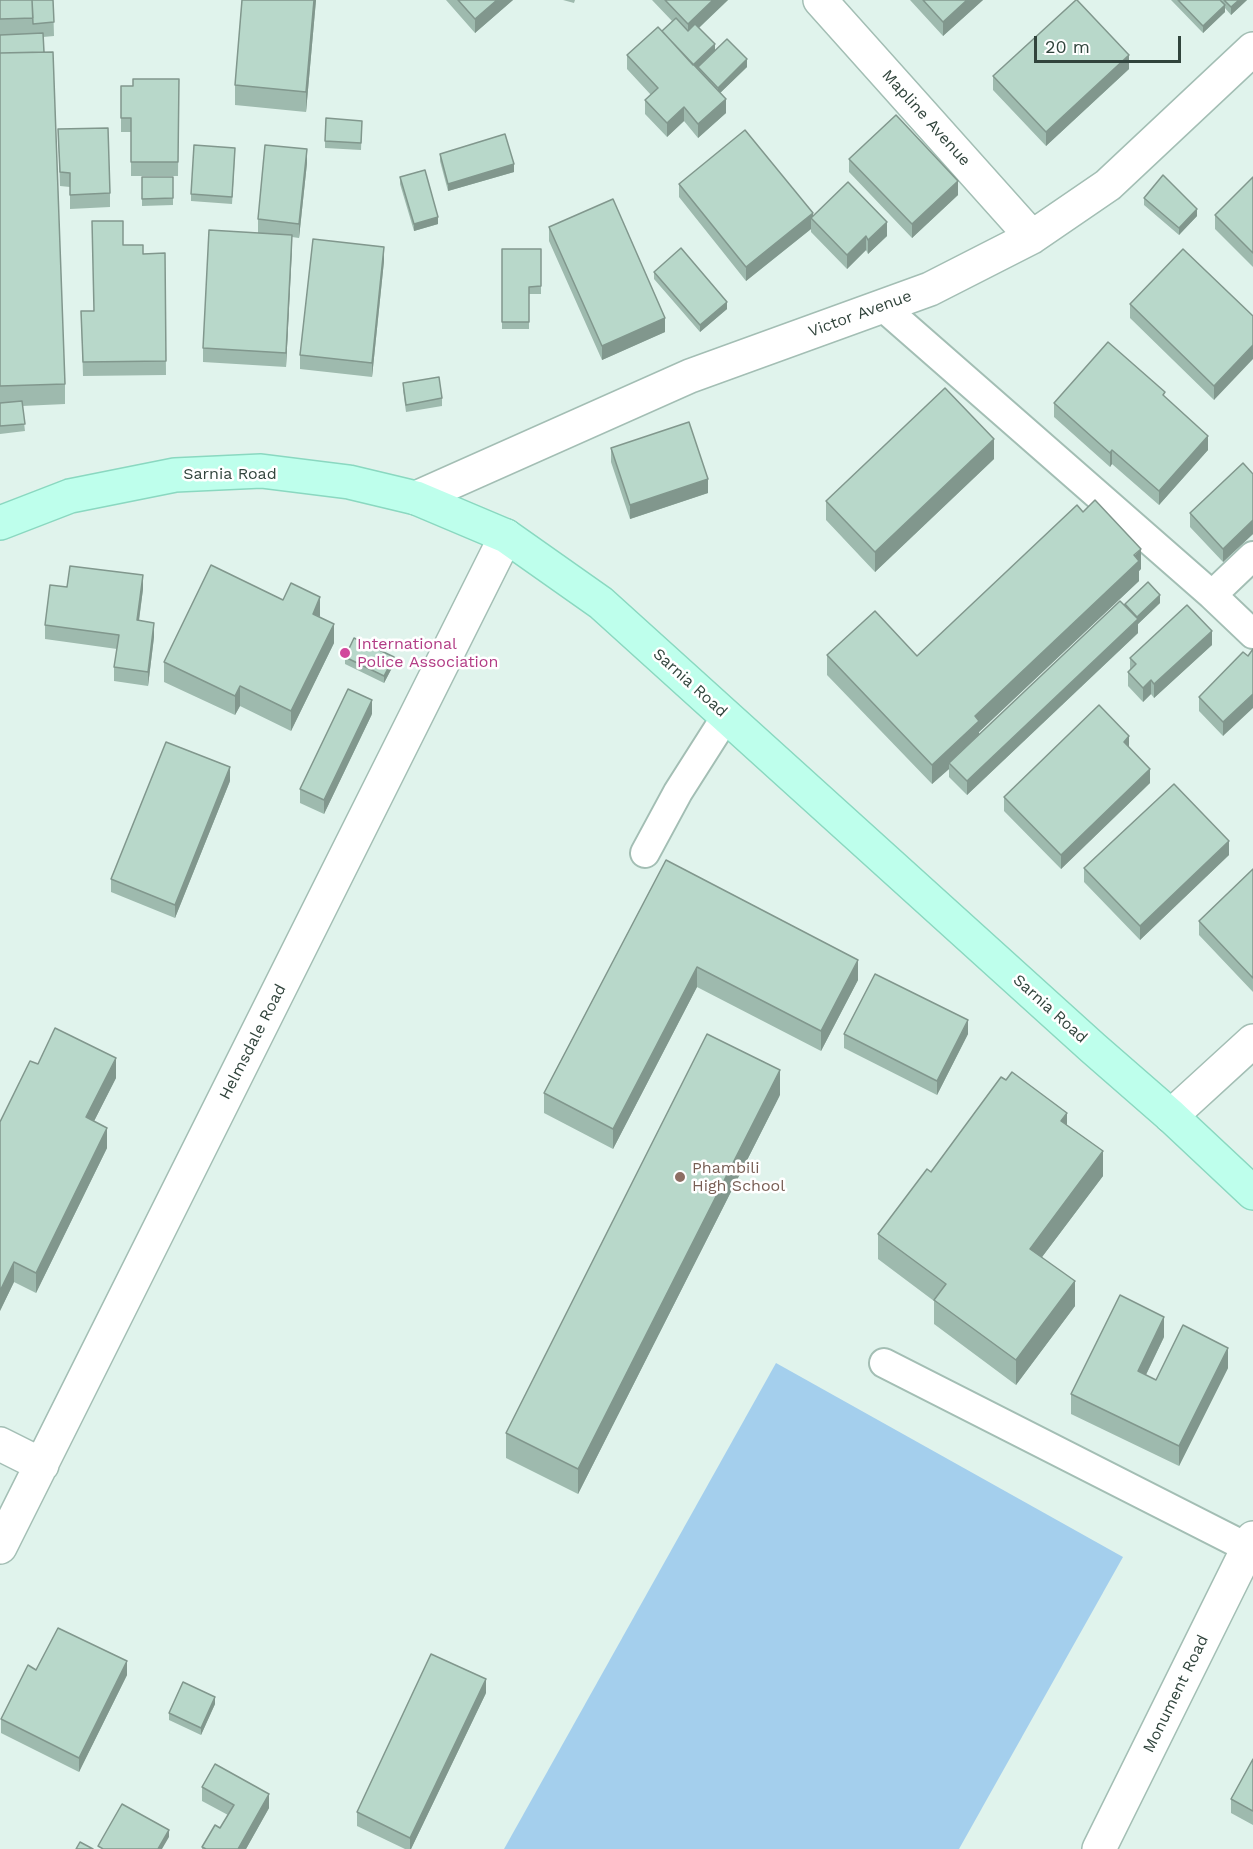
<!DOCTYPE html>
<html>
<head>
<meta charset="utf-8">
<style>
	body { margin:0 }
	#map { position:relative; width:1253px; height:1849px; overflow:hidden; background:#e0f3ec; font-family:"Work Sans",sans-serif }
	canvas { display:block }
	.scale { position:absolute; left:1034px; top:36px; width:147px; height:27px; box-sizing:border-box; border:3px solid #31443c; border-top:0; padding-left:8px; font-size:18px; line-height:21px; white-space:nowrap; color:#31443c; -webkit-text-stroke:4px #fff; paint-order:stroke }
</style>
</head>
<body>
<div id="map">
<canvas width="1253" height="1849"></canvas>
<div class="scale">20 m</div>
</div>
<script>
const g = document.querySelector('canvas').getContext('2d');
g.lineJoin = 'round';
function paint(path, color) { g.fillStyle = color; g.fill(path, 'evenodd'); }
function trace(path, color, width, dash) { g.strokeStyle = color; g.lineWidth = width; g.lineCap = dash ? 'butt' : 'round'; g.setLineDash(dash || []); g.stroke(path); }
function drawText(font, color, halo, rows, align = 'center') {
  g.font = font + ' "Work Sans",sans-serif'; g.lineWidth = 5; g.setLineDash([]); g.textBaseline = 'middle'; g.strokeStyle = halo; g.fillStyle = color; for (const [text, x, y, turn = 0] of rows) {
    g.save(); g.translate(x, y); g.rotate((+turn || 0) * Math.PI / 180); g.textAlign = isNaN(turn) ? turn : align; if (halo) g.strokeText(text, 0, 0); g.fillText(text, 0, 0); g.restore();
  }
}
paint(new Path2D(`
	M776,1363L1123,1557L959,1849H504Z`), '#a4cfed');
const service = new Path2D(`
	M882,306L1212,595L1253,634
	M1212,595L1253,556
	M645,853L678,792L727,715
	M884,1363L1248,1548`);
const minor = new Path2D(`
	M820,0L1032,237
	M416,498L690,376L930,289L1032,237L1108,185L1253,49
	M1171,1116L1253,1041
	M0,1444L42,1465
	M0,1547L506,536
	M1099,1849L1253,1538`);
const secondary = new Path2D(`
	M0,523L70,496L175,475L261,471L349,482L416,498L506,536L601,603L1093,1048L1171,1116L1253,1193`);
trace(service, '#a3beb4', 32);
trace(minor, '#a3beb4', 36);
trace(secondary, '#8ad8c0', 36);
trace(service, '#fff', 28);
trace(minor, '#fff', 33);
trace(secondary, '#beffec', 33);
paint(new Path2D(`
	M0,0H53L54,36L43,37L65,384V404L22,406L25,431L0,434Z
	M242,0H316L306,112L235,105V85Z
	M446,0H513L475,33Z
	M563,0H575L574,3Z
	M652,0H728L699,28L715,51L747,67L720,93L726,113L698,138L684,121L667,137L645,114V100L651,95L627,69V55L662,31L672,21Z
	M910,0H983L943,36Z
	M1171,0H1247L1231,15L1225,8V12L1203,33Z
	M1129,69L1046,146L993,90V76Z
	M179,79L178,176H131V132H121V86H133Z
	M362,121L361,150L325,148V141Z
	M58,129L110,193V207L70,209V187L60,186Z
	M440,154L514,172L448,191L440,161Z
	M235,155L232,204L191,201V194Z
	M849,159L958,195L912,238L849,172Z
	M307,163L299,238L292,237L286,367L203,362V348L258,233V219Z
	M142,177H173V205L142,206Z
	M400,177L438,224L414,231L400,184Z
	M1253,177V267L1215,229V215Z
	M679,184L813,216L887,236L868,254L866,250L847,269L811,232V229L746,281L679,197Z
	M1144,198L1197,216L1179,235L1144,205Z
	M549,227L665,332L602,360L549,241Z
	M123,245L143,254L165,253L166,375L83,376L81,311H93Z
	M502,249H541V294H529V329H502Z
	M384,261L372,377L300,369V355Z
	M654,272L727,309L700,332L654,279Z
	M1130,304L1253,316L1214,400L1130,318Z
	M403,383L442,398V406L406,412L403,390Z
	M1165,397L1208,450L1159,505L1112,464L1110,467L1054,417V403Z
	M611,448L708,493L630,519L611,462Z
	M994,459L875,572L826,520V501Z
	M1253,474V534L1223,562L1190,527V513Z
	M1141,569L1139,571V581L979,732V735L1125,606V604L1160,603L1138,624V633L967,795L949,777V769L932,784L827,675V655L917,656Z
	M67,587L143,589L139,621L154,637L148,686L114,681V667L117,649L45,639V625Z
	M320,617L334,643L291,731L240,706L235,715L164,682V662Z
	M1212,645L1154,698L1151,694L1143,702L1128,686V672L1130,670V658Z
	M1248,656L1223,736L1199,711V697Z
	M345,657L394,664L384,683L345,664Z
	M372,714L324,814L300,803V789Z
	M1129,747L1150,783L1061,869L1004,811V797Z
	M230,781L175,918L111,892V879Z
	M1229,855L1140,940L1084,882V868Z
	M666,860L858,980L821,1051L697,987L613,1149L544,1113V1093Z
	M1253,869V992L1199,935V921Z
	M844,1034H968L937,1095L844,1048Z
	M38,1064L116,1078L94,1121L107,1148L36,1293L14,1282L0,1311Z
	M780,1095L578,1494L506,1458V1433Z
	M1067,1125L1103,1176L1042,1257L1075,1306L1016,1385L934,1324V1301L878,1259V1234L931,1172Z
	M1164,1337L1146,1375L1156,1380L1228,1368L1179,1466L1071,1414V1394Z
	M36,1670L127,1675L79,1772L1,1733V1719Z
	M486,1693L411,1849H405L357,1826V1812Z
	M215,1704L201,1735L169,1720V1713Z
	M1253,1759V1825L1231,1813V1799Z
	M202,1787L269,1808L246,1849H202V1847L220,1828L228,1815L202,1801Z`), '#9ebaae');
paint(new Path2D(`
	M314,0H316L306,112V92Z
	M497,0H513L475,33V19Z
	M713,0H728L688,38V24Z
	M967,0H983L943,36V22Z
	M1239,0H1247L1231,15V7Z
	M1225,5V12L1203,33V26Z
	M715,44V52L691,74V67Z
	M1129,55V69L1046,146V132Z
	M747,59V67L718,95V88Z
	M726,99V113L698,138V124Z
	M684,107V121L667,137V123Z
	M307,149V163L299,238V224Z
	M514,164V172L448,191V184Z
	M958,181V195L912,238V224Z
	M1197,209V216L1179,235V228Z
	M813,213V220L811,218V229L746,281V267Z
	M438,217V224L414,231V224Z
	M887,222V236L868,254V240Z
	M292,235V249L286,367V353Z
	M866,236V250L847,269V255Z
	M384,247V261L372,377V363Z
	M727,302V309L700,332V325Z
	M665,318V332L602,360V346Z
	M1253,345V359L1214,400V386Z
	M1208,436V450L1159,505V491Z
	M994,439V459L875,572V552Z
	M1112,450V464L1110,467V453Z
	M708,479V493L630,519V505Z
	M1253,520V534L1223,562V549Z
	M1141,549V569L1139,571V581L979,732V741L949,763V769L932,784V765L975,716Z
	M143,575V589L137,634V620Z
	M1160,595V603L1138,624V633L967,795V781L1137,620V617Z
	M320,597V617L313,614Z
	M154,623V637L148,686V672Z
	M334,624V643L291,731V711Z
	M1212,631V645L1154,698V684Z
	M394,657V664L384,683V676Z
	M1151,680V694L1143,702V688Z
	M240,686V706L235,715V696Z
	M1253,694V708L1223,736V722Z
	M372,700V714L324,814V800Z
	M1129,736V750L1124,742Z
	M230,767V781L175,918V905Z
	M1150,769V783L1061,869V855Z
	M1229,841V855L1140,940V926Z
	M858,960V980L821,1051V1031Z
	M697,967V987L613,1149V1129Z
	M968,1020V1034L937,1095V1081Z
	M116,1058V1078L86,1137V1117Z
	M780,1070V1095L578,1494V1469Z
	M1067,1113V1137L1061,1121Z
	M107,1128V1148L36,1293V1273Z
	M1103,1151V1176L1030,1273V1249Z
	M14,1262V1282L0,1311V1291Z
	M1075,1281V1306L1016,1385V1360Z
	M1164,1317V1337L1138,1391V1371Z
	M1228,1348V1368L1179,1466V1446Z
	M127,1661V1675L79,1772V1758Z
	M486,1679V1693L411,1849H410V1838Z
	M215,1697V1704L201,1735V1728Z
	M269,1794V1808L246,1849H238Z
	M169,1830V1837L162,1849H158Z`), '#81978d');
const building = new Path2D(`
	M0,0H32L33,18L0,19Z
	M32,0H53L54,22L33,24Z
	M242,0H314L306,92L235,85Z
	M458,0H497L475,19Z
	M665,0H713L688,24Z
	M923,0H967L943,22Z
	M1076,0H1077L1129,55L1046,132L993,76Z
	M1178,0H1220L1225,5L1203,26Z
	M1224,0H1239L1231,7Z
	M676,18L688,31L695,24L715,44L693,65L662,31Z
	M658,27L726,99L698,124L684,107L667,123L645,100L658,88L627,55Z
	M43,33L44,52L0,53V35Z
	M727,39L747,59L718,88L698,67Z
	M53,52L65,384L0,386V53Z
	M133,79H179L178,162H131V118H121V86H133Z
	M896,115L958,181L912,224L849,159Z
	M326,118L362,121L361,143L325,141Z
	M108,128L110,193L70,195V173L60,172L58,129Z
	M745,130L813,213L746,267L679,184Z
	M505,134L514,164L448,184L440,154Z
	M194,145L235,148L232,197L191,194Z
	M265,145L307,149L299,224L258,219Z
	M425,170L438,217L414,224L400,177Z
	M1163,175L1197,209L1179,228L1144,198Z
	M142,177H173V198L142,199Z
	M1253,177V253L1215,215Z
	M848,182L887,222L868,240L866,236L847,255L811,218Z
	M613,199L665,318L602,346L549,227Z
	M92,221H123V245H143V254L165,253L166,361L83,362L81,311H94Z
	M209,230L292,235L286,353L203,348Z
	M313,239L384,247L372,363L300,355Z
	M681,248L727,302L700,325L654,272Z
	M502,249H541V286L529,287V322H502Z
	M1183,249L1253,316V345L1214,386L1130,304Z
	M1108,342L1165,392L1163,395L1208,436L1159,491L1112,450L1110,453L1054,403Z
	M439,377L442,398L406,405L403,383Z
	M945,388L994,439L875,552L826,501Z
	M22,401L25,424L0,426V403Z
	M689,422L708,479L630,505L611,448Z
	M1243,463L1253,474V520L1223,549L1190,513Z
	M1095,500L1141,549L1134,555L1139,561L975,716L979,721L932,765L827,655L875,611L917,656L1077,505L1083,512Z
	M211,565L283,600L291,583L320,597L313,614L334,624L291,711L240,686L235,696L164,662Z
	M70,566L143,575L137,620L154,623L148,672L114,667L119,635L45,625L50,585L67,587Z
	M1148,582L1160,595L1137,617L1125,604Z
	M1120,601L1138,619L967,781L949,763Z
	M1187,605L1212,631L1154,684L1151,680L1143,688L1128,672L1136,664L1130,658Z
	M354,638L394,657L384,676L345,657Z
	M1253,649V694L1223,722L1199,697L1243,652L1248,656Z
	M348,689L372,700L324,800L300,789Z
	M1099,705L1129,736L1124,742L1150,769L1061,855L1004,797Z
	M166,742L230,767L175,905L111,879Z
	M1174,784L1229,841L1140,926L1084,868Z
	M666,860L858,960L821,1031L697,967L613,1129L544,1093Z
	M1253,869V978L1199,921Z
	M875,974L968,1020L937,1081L844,1034Z
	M55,1028L116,1058L86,1117L107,1128L36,1273L14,1262L0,1291V1122L30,1061L38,1064Z
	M707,1034L780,1070L578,1469L506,1433Z
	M1012,1072L1067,1113L1061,1121L1103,1151L1030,1249L1075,1281L1016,1360L934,1300L946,1284L878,1234L927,1169L931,1172L1001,1077L1006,1080Z
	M1120,1295L1164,1317L1138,1371L1156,1380L1183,1325L1228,1348L1179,1446L1071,1394Z
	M58,1628L127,1661L79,1758L1,1719L28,1665L36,1670Z
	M431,1654L486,1679L410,1838L357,1812Z
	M183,1682L215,1697L201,1728L169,1713Z
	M1253,1759V1811L1231,1799Z
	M215,1764L269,1794L238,1849H206L202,1847L215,1825L220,1828L234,1805L202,1787Z
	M122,1804L169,1830L158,1849H103L98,1846Z
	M80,1842L93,1849H76Z`);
paint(building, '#b8d8ca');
trace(building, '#81978d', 1.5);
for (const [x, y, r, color] of [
	[345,653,6,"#d1479c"],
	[680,1177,6,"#8d6e63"]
]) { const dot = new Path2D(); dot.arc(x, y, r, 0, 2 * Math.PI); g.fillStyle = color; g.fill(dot); trace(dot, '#fff', 2); }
drawText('16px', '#31443c', '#fff', [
	["Mapline Avenue",926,118,48],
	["Victor Avenue",860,314,-20],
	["Sarnia Road",230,474],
	["Sarnia Road",690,683,42],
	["Sarnia Road",1050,1009,42],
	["Helmsdale Road",253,1042,-63],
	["Monument Road",1176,1694,-64]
]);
drawText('16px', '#b23c85', '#fff', [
	["International",357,644],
	["Police Association",357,662]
], 'left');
drawText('16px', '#785e54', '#fff', [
	["Phambili",692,1168],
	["High School",692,1186]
], 'left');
</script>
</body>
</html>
